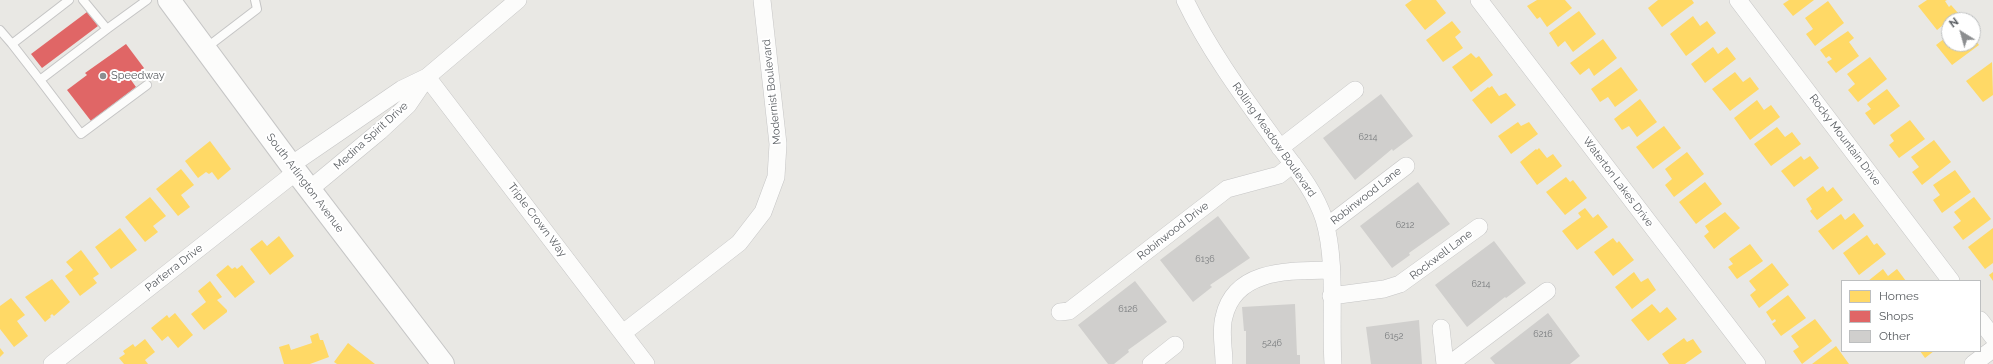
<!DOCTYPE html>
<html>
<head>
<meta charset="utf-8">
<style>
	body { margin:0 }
	#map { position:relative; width:1993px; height:364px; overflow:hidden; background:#e9e8e4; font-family:Raleway,sans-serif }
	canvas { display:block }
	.legend { position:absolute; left:1841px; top:280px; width:140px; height:72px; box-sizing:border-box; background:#fff; border:1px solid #bdbfc0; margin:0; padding:5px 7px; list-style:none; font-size:12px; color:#5a5e62 }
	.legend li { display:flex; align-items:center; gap:8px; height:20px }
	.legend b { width:20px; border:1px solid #bdbfc0 }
	.north { position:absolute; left:1941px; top:12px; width:40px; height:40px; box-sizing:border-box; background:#fff; border:1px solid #bdbfc0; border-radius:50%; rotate:323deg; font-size:11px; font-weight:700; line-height:16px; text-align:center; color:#5a5e62 }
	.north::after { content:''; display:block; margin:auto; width:14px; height:18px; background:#8c8e90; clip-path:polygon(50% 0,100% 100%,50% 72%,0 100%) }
</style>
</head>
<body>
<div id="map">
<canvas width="1993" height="364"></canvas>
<ul class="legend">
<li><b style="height:11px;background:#ffd966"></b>Homes</li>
<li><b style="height:11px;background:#e06666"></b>Shops</li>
<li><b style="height:11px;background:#d0cfcd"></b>Other</li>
</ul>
<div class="north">N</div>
</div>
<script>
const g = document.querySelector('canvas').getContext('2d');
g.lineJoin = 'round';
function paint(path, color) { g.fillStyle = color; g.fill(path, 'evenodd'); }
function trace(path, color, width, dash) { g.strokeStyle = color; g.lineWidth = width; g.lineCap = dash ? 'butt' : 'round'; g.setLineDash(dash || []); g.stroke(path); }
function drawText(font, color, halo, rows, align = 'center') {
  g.font = font + ' Raleway,sans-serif'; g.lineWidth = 4; g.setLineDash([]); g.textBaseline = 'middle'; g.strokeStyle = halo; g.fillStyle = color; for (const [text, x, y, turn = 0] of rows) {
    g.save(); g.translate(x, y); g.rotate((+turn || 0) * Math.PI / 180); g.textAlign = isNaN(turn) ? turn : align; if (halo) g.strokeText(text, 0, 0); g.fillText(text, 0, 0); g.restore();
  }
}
paint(new Path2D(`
	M1412,0H1436L1446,13L1425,30L1405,5Z
	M1537,0H1565L1572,8L1547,27L1540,17L1537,19L1527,6Z
	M1658,0H1692L1694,3L1662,27L1648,8Z
	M1789,0H1814L1793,16L1783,4Z
	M1927,0H1947L1945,1L1949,7L1951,5L1958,13L1937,30L1918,6Z
	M1828,1L1844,23L1815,46L1806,34L1813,29L1805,18Z
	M1579,11L1596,34L1573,52L1565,41L1558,47L1549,33Z
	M1693,16L1700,26L1707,21L1716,33L1686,56L1670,34Z
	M1452,21L1461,32L1455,37L1463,48L1443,62L1426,40Z
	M1848,31L1854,38L1849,42L1859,56L1836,73L1827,62L1832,59L1829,56L1826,58L1820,50Z
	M1949,35V44H1973V37L1979,45L1952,65L1936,45Z
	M1603,39L1617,58L1594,76L1589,68L1580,75L1570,63Z
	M1713,47L1718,54L1727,47L1736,59L1705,83L1691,64Z
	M1471,53L1476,58L1479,56L1493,75L1471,92L1452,67Z
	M1870,57L1887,79L1858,102L1848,90L1855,84L1847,74Z
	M1992,62L1993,95L1983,102L1966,81Z
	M1621,67L1638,90L1615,107L1608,97L1600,102L1591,89Z
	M1735,72L1743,82L1750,77L1759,89L1730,111L1712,89Z
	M1492,86L1499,96L1506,93L1516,105L1491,124L1472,100L1488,87L1489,88Z
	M1887,89L1900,106L1874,125L1865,113L1871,109L1867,104Z
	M1640,99L1657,122L1637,137L1629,126L1622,130L1614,119Z
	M1757,100L1764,110L1771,105L1780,117L1750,140L1734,118Z
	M1910,120L1925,139L1899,158L1889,145L1894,141L1890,135Z
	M1518,122L1521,126L1529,122L1538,134L1511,154L1498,136Z
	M1664,126L1681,148L1653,169L1636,147Z
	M1777,127L1785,137L1792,132L1801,144L1771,166L1754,144Z
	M1934,140L1951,162L1922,185L1912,172L1919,167L1911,157Z
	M210,141L231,169L218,180L212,172L209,174L206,172L198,178L185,161Z
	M1539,148L1547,158L1553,154L1562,166L1537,185L1520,162L1536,149L1537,150Z
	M1687,152L1704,174L1674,197L1665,185L1672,179L1665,169Z
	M1801,156L1804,160L1810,156L1819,168L1794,187L1781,171Z
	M181,169L194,185L181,195L190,207L178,216L156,189Z
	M1955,170L1971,192L1942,213L1933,200L1940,195L1933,185Z
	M1566,177L1570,182L1573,180L1587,198L1565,215L1546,192Z
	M1705,182L1722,204L1696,224L1679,202Z
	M1823,186L1827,192L1833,187L1843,200L1817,220L1810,211L1812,209L1806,199Z
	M150,197L166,216L153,226L158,232L145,242L125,217Z
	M1974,197L1991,219L1963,240L1953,227L1961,221L1954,212Z
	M1585,208L1593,218L1598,214L1608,227L1577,250L1562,231L1581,217L1578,213Z
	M1725,212L1740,228L1714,249L1704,236L1709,232L1705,226Z
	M1854,213L1864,226L1833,250L1818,231L1841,214L1845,220Z
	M120,228L137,250L111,269L95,247Z
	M1993,228V263L1985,269L1968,247Z
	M1867,235L1874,245L1877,243L1886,254L1859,275L1843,253Z
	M279,236L294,256L270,275L250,249L262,240L267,246Z
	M1613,238L1617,243L1619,241L1634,260L1613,276L1594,252Z
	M1750,244L1763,261L1737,279L1728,267L1733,264L1729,259Z
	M81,250L99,274L93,278L97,283L80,296L65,276L73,270L66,262Z
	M1772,263L1789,285L1759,308L1750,295L1756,290L1749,281Z
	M228,265L232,269L235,267L237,269L242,265L255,282L235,298L216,275Z
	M1883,269L1888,276L1897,269L1906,281H1868Z
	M1634,272L1641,282L1648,278L1656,290L1632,309L1615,287Z
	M1993,272V281L1989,275Z
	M52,279L70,302L54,316L52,314L50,316L51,317L45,322L25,297Z
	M210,281L222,297L217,300L227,310V312L204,330L191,314L206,302L198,291Z
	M1788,295L1806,318L1781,336L1772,324L1776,321L1775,319L1772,321L1766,312Z
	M11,298L25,315L17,321L28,336L14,347L0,329V306Z
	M1652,304L1660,313L1667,307L1677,319L1648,341L1631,320Z
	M175,313L193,335L178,348L168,336L162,341L151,328L167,315L169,318Z
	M1815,319L1832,341L1802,364L1793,351L1799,347L1791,336Z
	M318,333L320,340H323L329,357L310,364H284L279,347L289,344L291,350L312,343L310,336Z
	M1684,338L1687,342L1693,339L1702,352L1685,364H1669L1662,354Z
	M145,339L155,352L145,360L148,364H124L119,358L125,354L123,351L133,344L135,347Z
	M348,343L375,364H337L334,362Z
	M1836,346L1849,364H1812Z
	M0,348L4,353L0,357Z
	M1920,351H1934L1925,358Z`), '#ffd966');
paint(new Path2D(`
	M87,12L98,26L42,68L31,54Z
	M126,44L144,68L131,80L136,87L91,121L67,90L87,75L85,73Z`), '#e06666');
paint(new Path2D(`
	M1381,94L1413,136L1393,151L1392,149L1355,180L1323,138Z
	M1418,182L1450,224L1409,253L1410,255L1392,268L1360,226Z
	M1218,216L1250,258L1210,285L1212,287L1193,302L1160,260Z
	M1494,241L1526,283L1506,298L1505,297L1467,327L1435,285Z
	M1135,281L1167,322L1128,350L1129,352L1114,364H1108L1078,325Z
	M1295,304L1297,355H1300V364H1246V331H1244L1242,307Z
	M1548,313L1580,356L1570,364H1495L1490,358Z
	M1419,320L1422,364H1371L1366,327Z`), '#d0cfcd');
const service = new Path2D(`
	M83,0L107,29L147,0
	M0,30L12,44L69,0
	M12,44L40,80L107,29
	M206,48L257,9L255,0
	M40,80L81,134L147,85`);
const minor = new Path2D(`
	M518,0L427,77L646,364
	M1185,0C1208,48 1240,92 1271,135C1290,162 1313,186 1324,219C1337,262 1330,319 1333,364
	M1479,0L1757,364
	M1738,0L1951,281
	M1280,148L1355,90
	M291,165L402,89L427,77L408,105L380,131L310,189
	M1326,227L1406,166
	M1331,296L1384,289L1400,284L1479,227
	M1060,312L1069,311L1227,189L1279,175L1293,164
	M1980,320L1993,337
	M1441,328L1445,364
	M623,333L739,243L763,212L776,177L778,144L762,0
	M1224,363C1224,349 1220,331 1224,317C1235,268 1291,271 1330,270
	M52,364L296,172
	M1151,364L1175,345
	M1450,364L1547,291
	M1973,364L1993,349`);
const secondary = new Path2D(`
	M169,0L291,165L443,364`);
trace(service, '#c5c5c5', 10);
trace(minor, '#c5c5c5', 18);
trace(secondary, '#c6c6c6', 24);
trace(service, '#fcfcfb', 8);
trace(minor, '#fcfcfb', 17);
trace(secondary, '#fcfcfb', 22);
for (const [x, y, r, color] of [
	[103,76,4,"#8c8e90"]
]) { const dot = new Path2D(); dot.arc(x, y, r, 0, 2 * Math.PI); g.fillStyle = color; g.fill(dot); trace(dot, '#fff', 1.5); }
drawText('9px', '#797c7e', null, [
	["6214",1368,137],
	["6212",1405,225],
	["6136",1205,259],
	["6214",1481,284],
	["6126",1128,309],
	["6216",1543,334],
	["6152",1394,336],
	["5246",1272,343]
]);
drawText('11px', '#5a5e62', '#fff', [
	["Speedway",111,76]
], 'left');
drawText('11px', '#5a5e62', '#fff', [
	["Modernist Boulevard",772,92,-96],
	["Medina Spirit Drive",371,136,-42],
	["Rolling Meadow Boulevard",1274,140,55],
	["Rocky Mountain Drive",1845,140,53],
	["Waterton Lakes Drive",1618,182,53],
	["South Arlington Avenue",305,183,53],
	["Robinwood Lane",1366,196,-38],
	["Triple Crown Way",537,220,53],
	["Robinwood Drive",1173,231,-38],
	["Rockwell Lane",1441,255,-37],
	["Parterra Drive",174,268,-38]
]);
</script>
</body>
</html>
